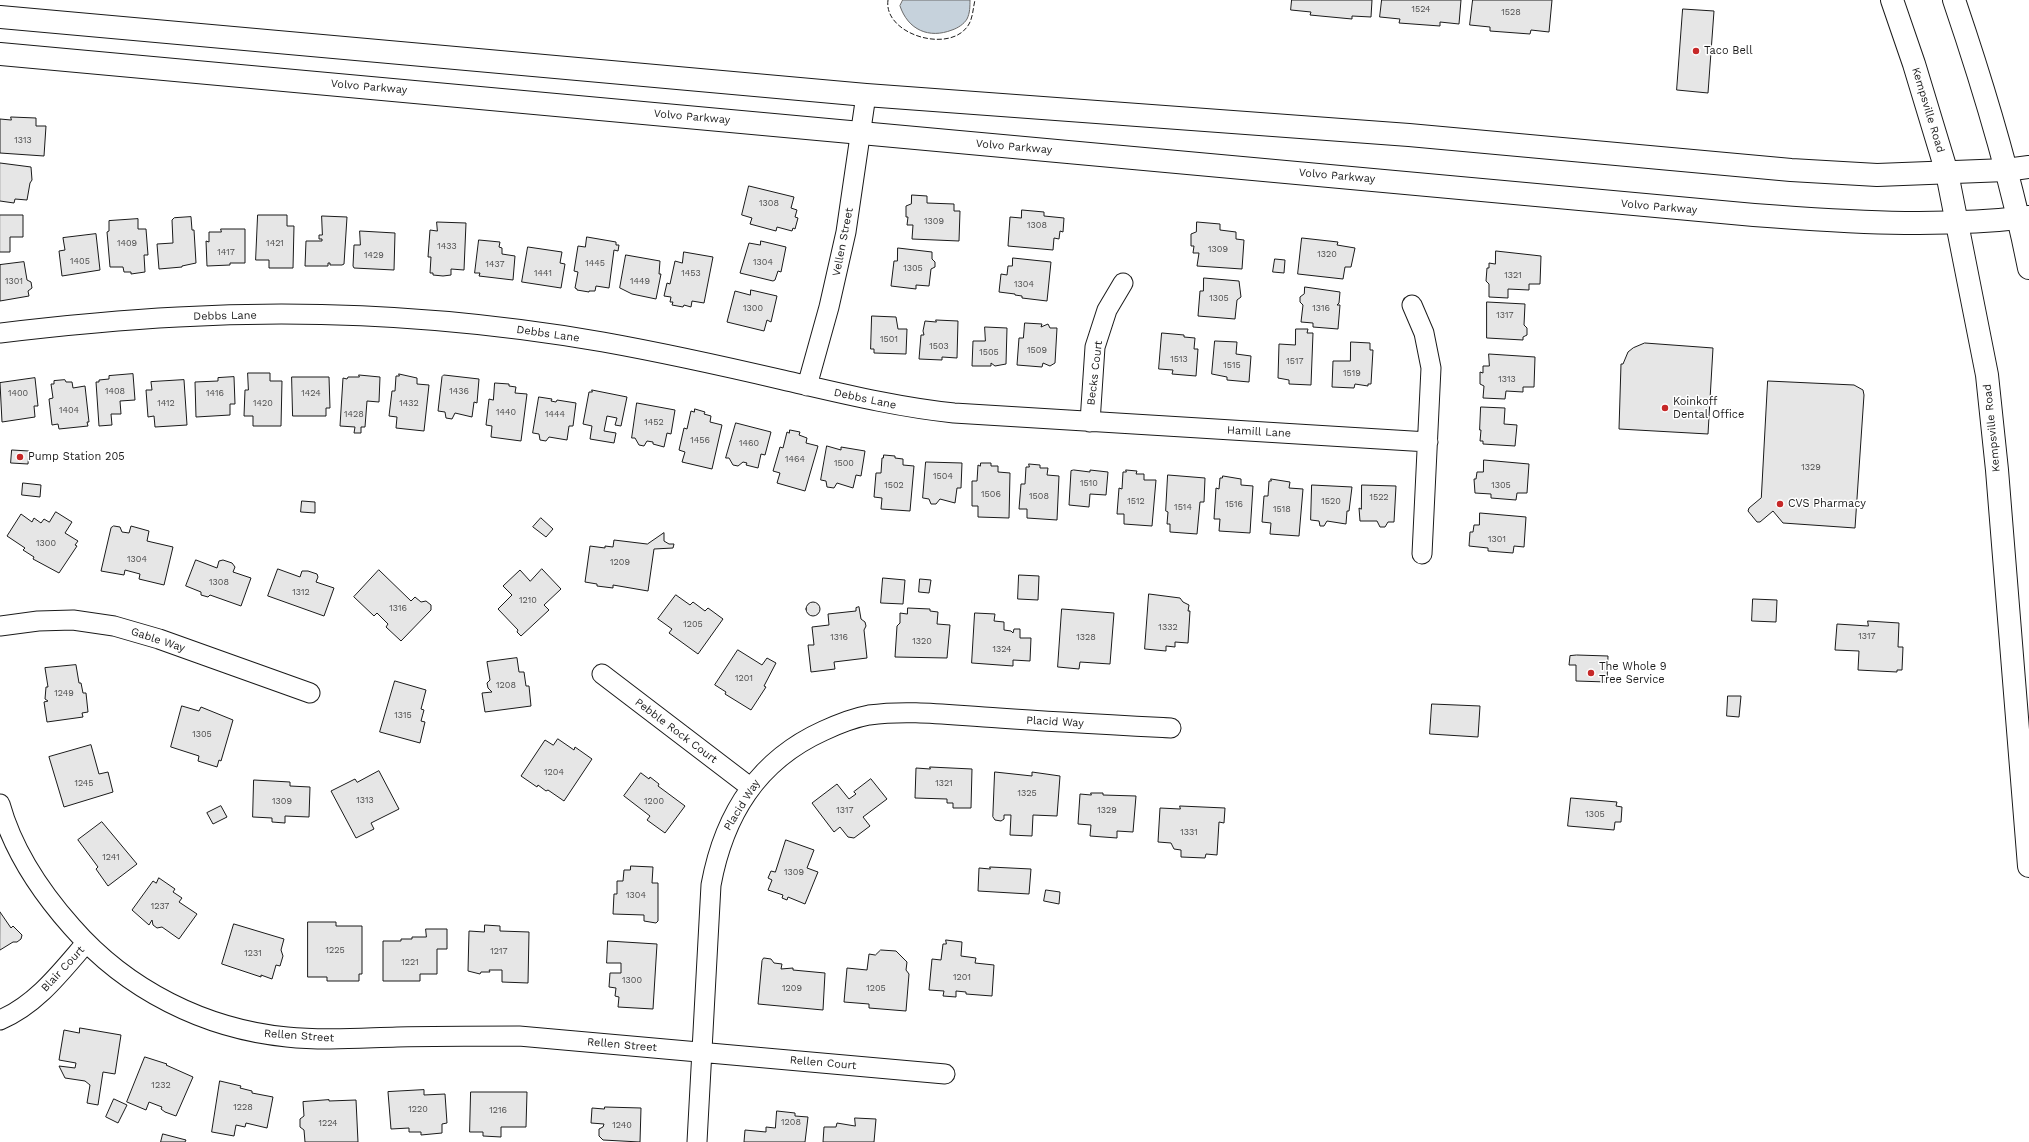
<!DOCTYPE html>
<html>
<head>
<meta charset="utf-8">
<style>
	body { margin:0 }
	canvas { display:block; background:#fff }
</style>
</head>
<body>
<canvas width="2029" height="1142"></canvas>
<script>
const g = document.querySelector('canvas').getContext('2d');
g.lineJoin = 'round';
function paint(path, color) { g.fillStyle = color; g.fill(path, 'evenodd'); }
function trace(path, color, width, dash) { g.strokeStyle = color; g.lineWidth = width; g.lineCap = dash ? 'butt' : 'round'; g.setLineDash(dash || []); g.stroke(path); }
function drawText(font, color, halo, rows, align = 'center') {
  g.font = font + ' "Work Sans",sans-serif'; g.lineWidth = 3; g.setLineDash([]); g.textBaseline = 'middle'; g.strokeStyle = halo; g.fillStyle = color; for (const [text, x, y, turn = 0] of rows) {
    g.save(); g.translate(x, y); g.rotate((+turn || 0) * Math.PI / 180); g.textAlign = isNaN(turn) ? turn : align; if (halo) g.strokeText(text, 0, 0); g.fillText(text, 0, 0); g.restore();
  }
}
const water = new Path2D(`
	M903,0H970C970,6 970,13 967,19C964,24 958,28 952,30C929,39 908,30 900,6Z`);
paint(water, '#c6d2dc');
trace(water, '#6a6a6a', 1);
const building = new Path2D(`
	M1292,0H1372L1371,17L1352,16V19L1310,15L1311,12L1291,10Z
	M1382,0H1461L1459,24L1440,22V26L1399,23L1400,19L1380,17Z
	M1473,0H1552L1549,32L1531,30L1530,34L1490,31V27L1470,25Z
	M1683,9L1714,11L1708,93L1677,90Z
	M11,117L36,118V126H46L44,156L0,153V119L11,120Z
	M0,163L31,167L32,180L30,183L27,200L15,199L14,203L0,201Z
	M749,186L794,197L791,208L797,210L795,217L798,218L795,229L793,228L792,231L777,227L776,231L750,224L752,218L742,215Z
	M912,195L927,196V203L954,204V211H960L959,241L912,239L913,225H907L908,217H906V206L911,204Z
	M1022,210L1044,212V216L1064,218L1063,232L1060,231L1059,239L1054,238L1053,250L1008,246L1010,217L1021,218Z
	M0,215H23V237H10V252H0Z
	M258,215H287V226H294L293,268H269V260H256Z
	M322,216L347,217L344,264L342,265H330V263H328V266H305L306,241H322V239H319V235H322Z
	M191,217L192,230H194L196,263L182,266V267L159,269L157,244L173,243L172,220L174,218Z
	M138,219V229H146L148,255H144L145,272L131,274V272H124L123,267H110L107,232L109,231V221Z
	M437,222L466,223L464,270L451,269V275L443,276L433,275V273H430L431,257H428L430,230L437,231Z
	M1197,222L1220,224V230L1236,232V239L1244,240L1242,269L1197,266L1199,253H1193L1194,246H1191V234L1196,232Z
	M221,229H245V263H230V265L207,266L206,241L209,242V232H221Z
	M360,231L395,233L394,270L354,268L353,266L354,245H360Z
	M96,234L100,270L62,276L59,251L65,250L63,238Z
	M587,237L616,242V245H619L618,251L614,250L609,288L596,286L595,291H589V292L577,290V289L575,288L578,272L574,271L578,246L585,247Z
	M1302,238L1338,242L1337,245L1355,248L1351,267H1345L1343,279L1298,274Z
	M479,240L500,242L499,247L502,248V254L515,256L513,280L479,276L480,273H475Z
	M761,241L786,247L781,272L778,271L775,280L773,281L740,273L749,243L760,245Z
	M528,247L562,252L560,263L565,264L561,288L522,282Z
	M898,248L932,252V259L935,262V267L931,269L929,286L916,285V289L891,286L894,261H897Z
	M1496,251L1541,256L1540,284H1529V290L1508,289V298L1489,297V284L1486,281L1487,268H1489V263L1495,264Z
	M684,252L713,257L704,303L692,301L691,307L684,305L683,307L672,305L673,302H670L671,297L664,296L667,283L670,284L675,261L682,263Z
	M626,255L660,261L659,274H661L656,299L632,294L620,288Z
	M1013,258L1051,262L1047,301L1022,298V296L1015,295V294L999,292L1001,274L1007,275L1008,266H1012Z
	M1275,259L1285,260L1284,273L1273,272Z
	M24,262L27,280L31,282L32,288L28,291L29,296L0,301V265Z
	M1204,278L1239,281L1241,297L1237,300L1235,319L1198,316L1200,291H1203Z
	M1305,287L1340,292L1339,303L1337,305H1340L1338,329L1313,327V323L1301,322L1303,305L1300,302V297L1304,294Z
	M751,290L777,296L771,322L767,320L764,331L727,322L735,291L750,295Z
	M1487,302L1525,304L1524,325L1527,328V335L1523,337V340L1487,338Z
	M872,316L896,317L898,329H907L906,354L874,353V349H871Z
	M936,320L958,321L957,358L942,357V360L919,359L921,335H924L923,331L925,321L936,322Z
	M1025,323L1042,324L1041,327L1048,324L1050,328H1057L1055,363L1050,366L1043,363L1042,367L1017,365L1019,338H1023Z
	M985,327L1007,328L1006,364L995,366L991,363V366H972L973,341H985Z
	M1296,329H1308L1307,333H1313L1311,385L1289,384V380L1278,378L1279,344L1295,345Z
	M1162,333L1184,335V337L1195,338L1194,349H1198L1196,376L1172,374L1173,370L1159,369Z
	M1215,341L1237,342L1236,354L1251,356L1249,382L1227,380V377L1212,374Z
	M1351,342L1370,343V350H1373L1371,384H1368V386L1355,384L1354,388L1332,387L1333,361H1350Z
	M1645,343L1713,348L1708,434L1619,429L1621,364H1623L1628,352L1633,348Z
	M1489,354L1535,357L1534,387H1523V392L1506,391L1505,399L1483,398L1484,386L1480,384V372L1483,373V366H1489Z
	M248,373H270V381H282L281,426H253V416H244L245,390H248Z
	M133,374L135,400L120,401L121,414H111L112,425L99,426L96,382H99V380L109,379V376Z
	M399,374L417,378V384L429,385L424,431L396,428L397,417L389,416L392,391H395L396,376H399Z
	M359,375L380,377L379,402L367,401L365,427H361V433H354L355,427L340,426L343,378L347,379L348,377H359Z
	M444,375L479,379L477,403L474,402L472,417L455,413L452,419L446,418L445,412L438,411L442,377Z
	M234,377L235,404H230V415L196,417L195,382L218,381V378Z
	M292,377H329L330,408H326V416H293Z
	M35,378L38,406H34L35,417L2,422L0,383Z
	M65,380L66,382H72L73,388L85,386L89,422H87L88,426L59,429L58,424L52,425L49,399L53,398L51,384H54V381Z
	M184,380L187,425L155,427L154,416L148,417L146,390H152L151,382Z
	M1768,381L1854,385L1863,390L1864,395L1855,528L1783,523L1773,511L1760,522H1757L1748,511L1749,508L1761,498Z
	M495,383L509,384V386L516,387L515,393L527,394L521,441L491,437L492,426L486,425L489,399L493,400Z
	M592,390L627,397L621,426L615,425L617,418L607,416L604,431L616,433L614,443L590,439L592,426L583,424L589,392H592Z
	M539,397L552,399L551,401L556,402L557,400L576,403L573,426H569L567,440L549,437L546,441L540,440L539,434L533,433Z
	M637,403L675,410L671,434L667,433L664,447L653,444V442L647,441L644,446L639,445L635,438H632Z
	M1481,407L1505,408L1504,424L1517,425L1515,446L1483,444V441H1480L1481,430H1480Z
	M695,409L705,412L704,414L711,416L710,422L722,425L712,469L682,462L685,452L679,450L684,428L687,429L691,411L694,412Z
	M736,423L771,432L765,455L761,454L758,468L746,465L747,463L743,462L738,466L733,465L729,458H726Z
	M790,430L800,432L799,435L807,438L806,443L818,446L805,491L777,483L780,473L773,471L780,447L783,448L787,432L789,433Z
	M827,446L841,450V447L865,451L861,476L856,475L853,488L837,483L834,488L827,487L826,481L821,480Z
	M12,450L29,451L28,464L11,463Z
	M884,455L895,456V458L903,459V465L914,466L910,511L881,509L882,498L874,497L876,473H881L882,458H883Z
	M1484,460L1529,464L1527,493H1517L1516,500L1491,498V494L1475,493L1474,479H1476L1477,472H1483Z
	M926,462L962,463L961,488H957L955,503L940,499L936,504H931L929,499L923,498Z
	M981,463H991V466H998V472L1010,473L1009,518L978,517V506H972V481H977L978,465L980,466Z
	M1029,464L1040,465V468H1048L1047,475L1059,476L1057,520L1027,518V509H1019L1021,484H1025L1026,467H1029Z
	M1074,470L1090,472V470L1108,472L1106,495L1090,494L1089,507L1069,505L1071,471Z
	M1126,470L1137,471L1136,474H1144V480H1156L1152,526L1124,524V514H1117L1119,488L1122,489L1123,472H1126Z
	M1168,475L1205,478L1204,502H1200L1197,534L1170,532V524H1167L1168,512L1166,511Z
	M1223,476L1241,479V485L1253,486L1250,533L1219,531L1220,519H1214L1216,488L1219,489L1220,478H1222Z
	M1271,479L1290,482L1289,488L1303,489L1299,536L1270,534L1271,523L1262,522L1264,496H1268L1269,481H1271Z
	M23,483L41,485L40,497L22,495Z
	M1312,485L1352,487L1349,511H1347L1346,524L1327,521L1324,526H1320L1319,521L1311,520Z
	M1362,485L1396,486L1394,522H1388L1385,527H1380L1377,521H1360L1359,508L1361,509Z
	M302,501L315,502V513L301,512Z
	M56,512L72,522L65,533L78,541L75,545L77,546L59,573L33,559L34,557L23,550L25,548L7,536L21,514L32,522L34,518L41,523L44,519L49,522Z
	M1480,513L1526,517L1524,547L1514,546L1513,553L1488,551V548L1469,546L1470,532H1473L1474,525H1479Z
	M541,518L553,529L546,537L533,527Z
	M114,526L120,527L122,532L129,533L131,526L149,531L147,541L173,547L164,585L139,579L140,574L125,570L124,575L101,571L111,528Z
	M664,533V541L669,544H674L673,548L654,549L648,591L613,585V588L597,586V584L585,582L590,546L605,548V546L613,547L614,540L647,544Z
	M196,560L217,568L219,561L223,560L232,563L235,567L233,572L251,578L241,606L210,595L208,597L201,595V592L186,586Z
	M278,569L300,577L302,571H308L317,574L318,577L316,582L334,588L324,616L268,596Z
	M542,569L561,589L544,605L549,610L521,636L517,632L518,630L498,609L512,595L503,586L520,570L530,581Z
	M379,570L411,601L415,597L421,602L426,601L431,605V610L401,641L386,627L388,624L377,613L374,616L354,597Z
	M1019,575L1039,576L1038,600L1018,599Z
	M883,578L905,580L903,604L881,603Z
	M920,579L931,580L929,593L919,592Z
	M1149,594L1180,598L1183,602L1189,605L1188,611H1190L1188,643L1175,642V647L1166,646V651L1145,649Z
	M676,595L690,605L693,602L705,611L708,608L723,619L698,654L669,633L672,629L658,619Z
	M1753,599L1777,600L1776,622L1752,621Z
	M806 609a7 7 0 1 1 14 0a7 7 0 1 1-14 0Z
	M859,607L861,619L865,622L866,626L864,630L867,658L834,662L835,669L811,672L808,645H814L812,627L829,625L828,614L856,611V608Z
	M908,608L930,609V611L938,612L937,624L950,625L947,658L895,657L897,626L900,623V613L907,614Z
	M1062,609L1114,613L1110,664L1080,662L1079,669L1058,667Z
	M975,613L995,614L994,621L1004,622V630L1011,631L1013,633L1014,629H1020V638H1031L1030,661L1013,660V666L972,663Z
	M1868,621L1899,623L1898,647H1903L1902,670H1897V672L1858,670L1859,651L1835,650L1837,624L1868,626Z
	M738,650L762,665L767,658L776,663L764,686L766,687L751,710L725,694L726,692L715,685Z
	M1577,655L1608,656L1607,682L1576,681V665H1569L1570,656Z
	M517,658L519,672H524L526,686H529L531,706L485,712L482,693L492,692L488,688L487,683L490,680L487,662Z
	M76,665L79,683H81L83,693H86L88,712L82,713L83,717L47,722L44,702L48,701L45,699L46,687H48L45,668Z
	M395,681L426,690L421,709L424,710L421,721L425,722L420,743L380,732Z
	M1728,696H1741L1739,717L1727,716Z
	M1432,704L1480,706L1478,737L1430,734Z
	M182,706L199,711L201,707L233,720L221,761L219,760L217,767L198,761L199,756L171,747Z
	M558,739L574,750L575,747L592,759L564,801L548,790L546,791L538,785L537,787L521,776L545,740L553,745Z
	M91,745L99,774L108,772L113,792L64,807L49,757Z
	M930,767L972,769L971,808H953V803H947V799L915,798L916,768L930,769Z
	M379,771L399,809L371,823L374,829L356,838L331,791L355,779L357,782Z
	M995,772L1032,776V772L1060,776L1057,816L1033,815L1032,836L1010,835L1011,815H1004V819L1001,821L995,820L993,817Z
	M641,773L649,779L650,777L659,784L658,786L685,806L665,833L647,820L650,816L624,796Z
	M871,779L887,799L863,817L870,826L854,838L848,837L840,827L834,832L812,803L837,784L849,799L856,794L854,792Z
	M254,780L290,782V786L310,787L309,817L285,816V823L272,822V818L253,817Z
	M1091,793H1103V795L1136,796L1133,832L1117,831V838L1090,836L1091,825L1078,824L1080,794L1091,795Z
	M1571,798L1617,802L1616,806L1622,807L1621,822H1615L1614,830L1568,826Z
	M221,806L227,817L213,824L207,813Z
	M1180,806L1225,808L1224,823L1219,822L1217,855L1206,854L1205,858L1181,857V850L1174,849L1171,843L1158,842L1160,808L1180,809Z
	M102,822L137,864L108,886L96,869L98,867L78,840Z
	M786,840L814,850L807,868L818,872L805,904L788,897L787,900L782,898L783,895L768,890L772,880L768,878L771,871L775,872Z
	M631,866L653,867L652,883H658V921L656,923L644,921V915L613,914L614,894H617V881H623L624,870H630Z
	M990,867L1031,869L1029,894L978,891L979,868L990,869Z
	M159,878L175,889L173,892L182,898L179,902L197,914L179,939L162,927L157,928L153,925L152,920L149,925L132,910L153,881L156,883Z
	M1046,890L1060,892L1059,904L1044,901Z
	M0,912L11,928L13,926L22,935L21,939L17,942H13L0,950Z
	M308,922H336V926H362V974H359V981H327V977H308Z
	M234,924L284,939L281,950L283,956L280,966L276,965L272,979L261,975V977L222,964Z
	M485,925L500,926V931L529,932L528,983L502,982V970H489L490,972H481L480,974L468,971L469,931L484,932Z
	M426,929H447V949H437V974H420V981H383V941H401V939H412V937H426Z
	M946,940L962,942L961,956L976,958L975,963L994,965L992,996L966,994V992L956,991V997L943,996L944,991L929,990L932,959L941,960L943,944H946Z
	M608,941L657,944L653,1009L618,1007L619,997L615,996L616,988L609,987L610,973H621V963H607Z
	M881,950L896,951L907,962L906,970L909,974L906,1011L869,1008V1004L844,1002L847,968L867,970L869,954L875,955Z
	M764,958L771,959L774,963L782,964L781,969L793,968V970L825,973L823,1010L758,1004L762,961Z
	M80,1028L121,1035L115,1074L103,1072L98,1105L87,1103L90,1085L85,1081L65,1078L59,1066L75,1068L76,1063L59,1060L64,1030L79,1033Z
	M145,1057L167,1064L166,1065L193,1077L176,1116L165,1112L161,1109L162,1107L149,1102L146,1110L127,1102Z
	M220,1081L241,1086L240,1088L252,1091V1093L273,1097L267,1128L246,1123L245,1127L236,1125L234,1136L212,1132Z
	M424,1090V1095L445,1094L447,1123L442,1124V1133L421,1135V1132H409V1128L391,1129L388,1092Z
	M471,1092H527L526,1127H501V1137L483,1136V1132H470Z
	M114,1099L127,1105L118,1123L106,1117Z
	M329,1100V1101L356,1100L358,1142H305L304,1130L300,1127V1119L304,1116L303,1102Z
	M605,1107L641,1108L640,1142L603,1140L599,1136V1129L603,1127L604,1124L591,1123L592,1108L604,1109Z
	M777,1111L795,1113V1116L808,1117L805,1142H744L745,1130L766,1132V1127L775,1128Z
	M855,1118L876,1119L874,1142H823L824,1127H836L837,1123L855,1126Z
	M163,1134L186,1140L185,1142H161Z`);
paint(building, '#e6e6e6');
trace(building, '#1a1a1a', 1);
const street = new Path2D(`
	M1412,305L1424,333L1431,368L1422,554
	M0,333C59,326 119,320 178,317C319,309 464,318 603,342C664,353 723,366 783,380C840,393 896,407 954,413L1428,442
	M807,386L829,307L846,232L866,95
	M1090,422L1095,347L1107,310L1123,283
	M0,626L38,621L73,620L114,626L159,639L310,693
	M602,674L750,787
	M0,804C13,851 40,891 72,927C127,990 205,1029 287,1037C324,1041 361,1038 397,1037C438,1036 479,1036 519,1036L945,1074
	M0,1020C36,1005 61,972 86,943
	M697,1142L711,885C724,815 757,761 823,731C838,724 853,718 869,715C912,709 956,716 999,718C1056,722 1114,725 1171,728`);
const secondary = new Path2D(`
	M0,17L866,95L1409,135L1791,170L1877,175L2006,170L2029,167
	M0,54L1754,215C1846,222 1937,228 2029,217`);
const primary = new Path2D(`
	M1892,0L1914,64L1947,173L1987,375L1997,470L2029,866
	M1954,0C1984,88 2011,177 2029,268`);
trace(street, '#1a1a1a', 21);
trace(secondary, '#1a1a1a', 24);
trace(primary, '#1a1a1a', 24);
trace(street, '#fff', 19);
trace(secondary, '#fff', 22);
trace(primary, '#fff', 22);
trace(new Path2D(`
	M888,0C883,35 952,55 969,24C973,17 973,8 975,0`), '#1a1a1a', 1, [5, 2]);
for (const [x, y, r, color] of [
	[1696,51,4,"#c62828"],
	[1665,408,4,"#c62828"],
	[20,457,4,"#c62828"],
	[1780,504,4,"#c62828"],
	[1591,673,4,"#c62828"]
]) { const dot = new Path2D(); dot.arc(x, y, r, 0, 2 * Math.PI); g.fillStyle = color; g.fill(dot); trace(dot, '#fff', 1.5); }
drawText('9px', '#4d4d4d', null, [
	["1524",1421,9],
	["1528",1511,12],
	["1313",23,140],
	["1308",769,203],
	["1309",934,221],
	["1308",1037,225],
	["1409",127,243],
	["1421",275,243],
	["1433",447,246],
	["1309",1218,249],
	["1417",226,252],
	["1320",1327,254],
	["1429",374,255],
	["1405",80,261],
	["1304",763,262],
	["1445",595,263],
	["1437",495,264],
	["1305",913,268],
	["1441",543,273],
	["1453",691,273],
	["1321",1513,275],
	["1301",14,281],
	["1449",640,281],
	["1304",1024,284],
	["1305",1219,298],
	["1300",753,308],
	["1316",1321,308],
	["1317",1505,315],
	["1501",889,339],
	["1503",939,346],
	["1509",1037,350],
	["1505",989,352],
	["1513",1179,359],
	["1517",1295,361],
	["1515",1232,365],
	["1519",1352,373],
	["1313",1507,379],
	["1408",115,391],
	["1436",459,391],
	["1400",18,393],
	["1416",215,393],
	["1424",311,393],
	["1412",166,403],
	["1420",263,403],
	["1432",409,403],
	["1404",69,410],
	["1440",506,412],
	["1428",354,414],
	["1444",555,414],
	["1452",654,422],
	["1456",700,440],
	["1460",749,443],
	["1464",795,459],
	["1500",844,463],
	["1329",1811,467],
	["1504",943,476],
	["1510",1089,483],
	["1502",894,485],
	["1305",1501,485],
	["1506",991,494],
	["1508",1039,496],
	["1522",1379,497],
	["1512",1136,501],
	["1520",1331,501],
	["1516",1234,504],
	["1514",1183,507],
	["1518",1282,509],
	["1301",1497,539],
	["1300",46,543],
	["1304",137,559],
	["1209",620,562],
	["1308",219,582],
	["1312",301,592],
	["1210",528,600],
	["1316",398,608],
	["1205",693,624],
	["1332",1168,627],
	["1317",1867,636],
	["1316",839,637],
	["1328",1086,637],
	["1320",922,641],
	["1324",1002,649],
	["1201",744,678],
	["1208",506,685],
	["1249",64,693],
	["1315",403,715],
	["1305",202,734],
	["1204",554,772],
	["1245",84,783],
	["1321",944,783],
	["1325",1027,793],
	["1313",365,800],
	["1309",282,801],
	["1200",654,801],
	["1317",845,810],
	["1329",1107,810],
	["1305",1595,814],
	["1331",1189,832],
	["1241",111,857],
	["1309",794,872],
	["1304",636,895],
	["1237",160,906],
	["1225",335,950],
	["1217",499,951],
	["1231",253,953],
	["1221",410,962],
	["1201",962,977],
	["1300",632,980],
	["1209",792,988],
	["1205",876,988],
	["1232",161,1085],
	["1228",243,1107],
	["1220",418,1109],
	["1216",498,1110],
	["1208",791,1122],
	["1224",328,1123],
	["1240",622,1125]
]);
drawText('11px', '#1a1a1a', '#fff', [
	["Taco Bell",1704,51],
	["Koinkoff",1673,402],
	["Dental Office",1673,415],
	["Pump Station 205",28,457],
	["CVS Pharmacy",1788,504],
	["The Whole 9",1599,667],
	["Tree Service",1599,680]
], 'left');
drawText('11px', '#1a1a1a', '#fff', [
	["Volvo Parkway",369,87,5],
	["Kempsville Road",1928,110,73],
	["Volvo Parkway",692,117,5],
	["Volvo Parkway",1014,147,5],
	["Volvo Parkway",1337,176,5],
	["Volvo Parkway",1659,207,5],
	["Vellen Street",843,242,-79],
	["Debbs Lane",225,316,-1],
	["Debbs Lane",548,334,8],
	["Becks Court",1095,373,-83],
	["Debbs Lane",865,399,12],
	["Kempsville Road",1992,428,-96],
	["Hamill Lane",1259,432,3],
	["Gable Way",158,640,18],
	["Placid Way",1055,722,3],
	["Pebble Rock Court",676,731,37],
	["Placid Way",742,805,-58],
	["Blair Court",63,969,-47],
	["Rellen Street",299,1036,4],
	["Rellen Street",622,1045,5],
	["Rellen Court",823,1063,5]
]);
</script>
</body>
</html>
